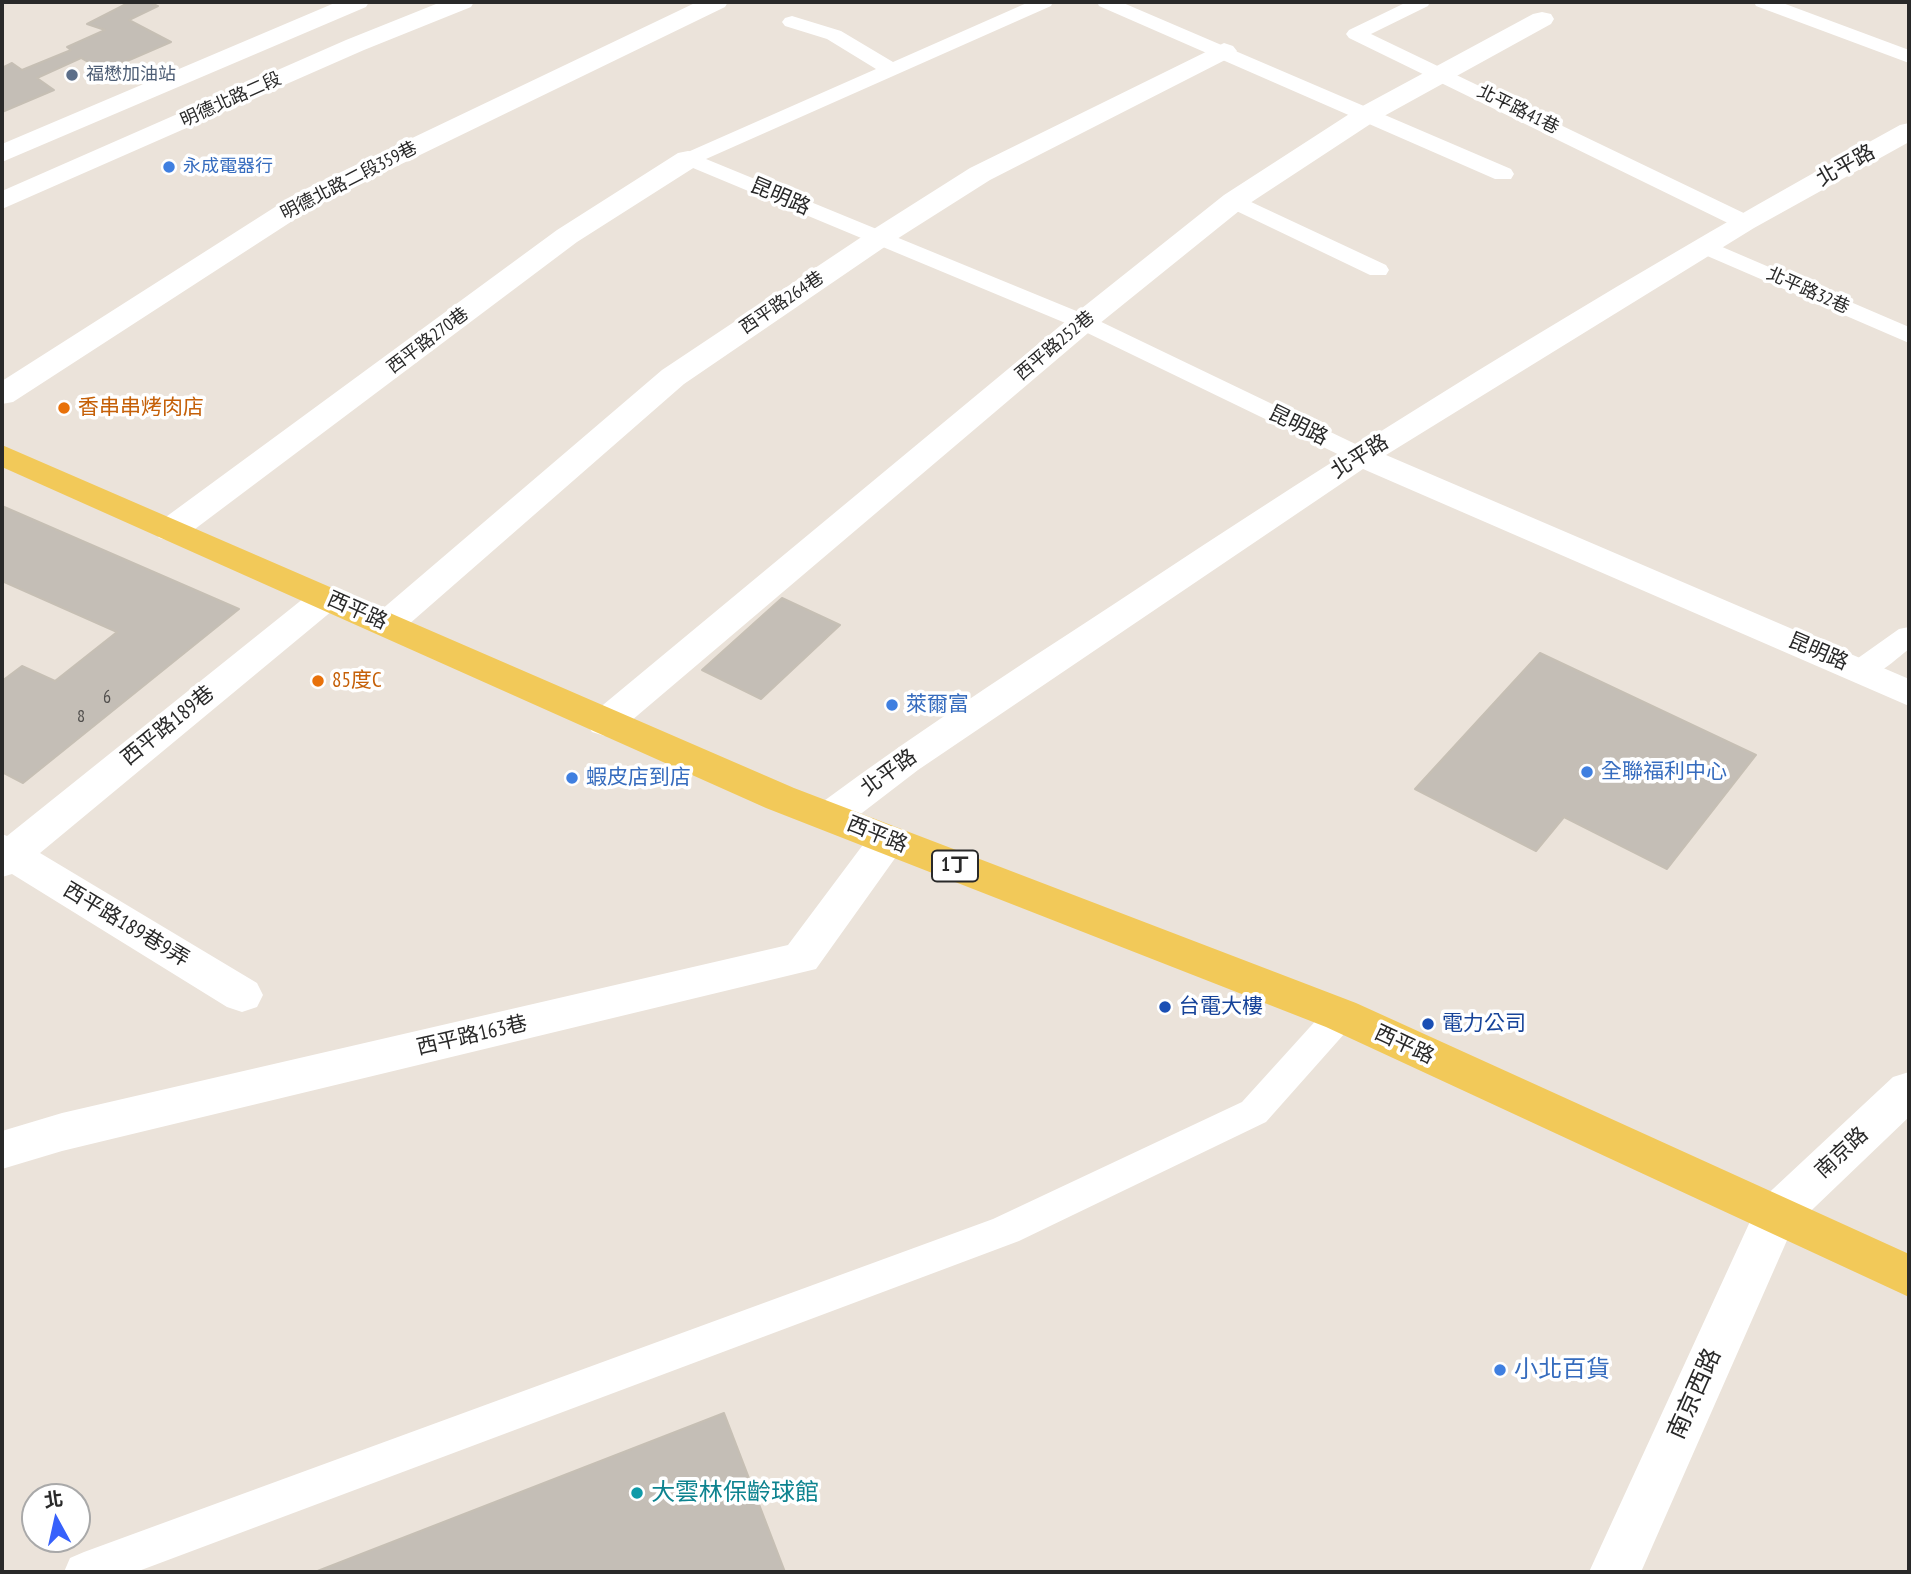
<!DOCTYPE html>
<html>
<head>
<meta charset="utf-8">
<style>
	body { margin:0 }
	#map { position:relative; width:1911px; height:1574px; overflow:hidden; background:#ebe3da; font-family:"PT Sans Narrow","Noto Sans TC",sans-serif }
	canvas { display:block }
	.frame { position:absolute; inset:0; border:4px solid #292929; pointer-events:none }
	.north { position:absolute; left:21px; top:1483px; width:70px; height:70px; box-sizing:border-box; background:#fff; border:2px solid #a9a9a9; border-radius:50%; rotate:352deg; font-size:19px; font-weight:700; line-height:28px; text-align:center; color:#292929 }
	.north::after { content:''; display:block; margin:auto; width:24px; height:32px; background:#3761fb; clip-path:polygon(50% 0,100% 100%,50% 72%,0 100%) }
</style>
</head>
<body>
<div id="map">
<canvas width="1911" height="1574"></canvas>
<div class="frame"></div>
<div class="north">北</div>
</div>
<script>
const g = document.querySelector('canvas').getContext('2d');
g.lineJoin = 'round';
function paint(path, color) { g.fillStyle = color; g.fill(path, 'evenodd'); }
function trace(path, color, width, dash) { g.strokeStyle = color; g.lineWidth = width; g.lineCap = dash ? 'butt' : 'round'; g.setLineDash(dash || []); g.stroke(path); }
function drawText(font, color, halo, rows, align = 'center') {
  g.font = font + ' "PT Sans Narrow","Noto Sans TC",sans-serif'; g.lineWidth = 7; g.setLineDash([]); g.textBaseline = 'middle'; g.strokeStyle = halo; g.fillStyle = color; for (const [text, x, y, turn = 0] of rows) {
    g.save(); g.translate(x, y); g.rotate((+turn || 0) * Math.PI / 180); g.textAlign = isNaN(turn) ? turn : align; if (halo) g.strokeText(text, 0, 0); g.fillText(text, 0, 0); g.restore();
  }
}
const building = new Path2D(`
	M130,2H159L153,5L158,6L129,20L171,42L104,71L81,58L37,78L54,90L2,112V68L12,63L22,70L71,50L67,47L105,30L87,24Z
	M2,506L239,609L23,783L2,772V681L22,666L55,681L117,632L2,581Z
	M782,598L840,625L761,699L702,670Z
	M1540,653L1756,755L1667,869L1564,817L1536,851L1415,789Z
	M724,1413L785,1572H315Z`);
paint(building, '#c4beb6');
trace(building, '#c6bfb4', 2);
paint(new Path2D(`
	M1029,2H1053L1051,6L706,159L1091,317L1370,451L1374,456L1370,461L1361,464L1352,461L1075,327L681,163L677,159L681,155L876,69L827,39L785,26L782,22L785,18L792,16L841,31L893,62Z
	M1097,2H1121L1511,169L1514,174L1511,179H1495L1099,6Z
	M1407,2H1430L1428,6L1371,34L1752,217L1755,222L1752,227H1736L1349,38L1346,34L1349,30Z
	M1754,2H1780L1909,50V63L1756,6Z
	M1234,194L1386,265L1389,270L1386,275H1370L1226,206L1223,201L1226,196Z
	M1706,240L1909,327V343L1698,252L1695,247L1698,242Z
	M1909,627V649C1892,662 1873,683 1851,677L1847,670L1851,663L1899,629Z
	M1341,1002L1353,1006L1357,1015L1353,1024L1266,1122L1019,1241L136,1572H64L70,1558L84,1552L993,1219L1242,1102L1329,1006Z`), '#fff');
paint(new Path2D(`
	M697,2H728L725,7L317,205L13,402L2,404V381L297,193Z
	M1542,12L1551,14L1554,19L1551,24L1375,121L1244,207L1094,328L618,732L605,736L592,732L586,723L592,714L1072,316L1224,195L1357,109L1533,14Z
	M1224,43L1233,46L1237,51L1233,56L990,180L889,244L684,384L400,632L387,636L374,632L369,624L374,616L662,370L869,232L970,168Z
	M1909,123V142L1754,228L1386,455L1909,679V706L1363,469L918,770L845,826L831,830L817,826L811,816L817,806C927,724 1043,651 1158,575C1399,416 1646,264 1900,125Z
	M688,151L698,153L702,159L698,165L577,242L183,538L171,541L159,538L154,530L159,522L557,230L678,153Z
	M326,586L338,590L344,598L338,606L40,853L257,983L263,995L257,1007L242,1012L227,1007L12,874L2,877V834L7,836L314,590Z
	M888,825L902,830L908,840L816,969L62,1151L2,1169V1131L62,1113L788,945L874,830Z
	M1909,1072V1117L1792,1229L1641,1572H1589L1759,1202L1893,1077Z`), '#fff');
paint(new Path2D(`
	M337,2H369L366,7L2,162V144Z
	M441,2H474L471,7L364,50L2,209V191L346,40Z`), '#fff');
paint(new Path2D(`
	M2,445L794,788L1356,1003L1909,1254V1297L1326,1027L766,808L2,467Z`), '#f2c959');
for (const [x, y, r, color] of [
	[72,75,7,"#5c6f8a"],
	[169,167,7,"#3f7fe0"],
	[64,408,7,"#e8710a"],
	[318,681,7,"#e8710a"],
	[892,705,7,"#3f7fe0"],
	[1587,772,7,"#3f7fe0"],
	[572,778,7,"#3f7fe0"],
	[1165,1007,7,"#1a4fb4"],
	[1428,1024,7,"#1a4fb4"],
	[1500,1370,7,"#3f7fe0"],
	[637,1493,7,"#0f9aa8"]
]) { const dot = new Path2D(); dot.arc(x, y, r, 0, 2 * Math.PI); g.fillStyle = color; g.fill(dot); trace(dot, '#fff', 2.5); }
drawText('18px', '#4e5e75', '#fff', [
	["福懋加油站",86,75]
], 'left');
drawText('18px', '#292929', '#fff', [
	["明德北路二段",231,100,-24],
	["北平路41巷",1518,110,26],
	["明德北路二段359巷",349,181,-27],
	["北平路32巷",1808,291,24],
	["西平路264巷",782,303,-34],
	["西平路270巷",428,341,-37],
	["西平路252巷",1055,346,-40]
]);
drawText('18px', '#366cbe', '#fff', [
	["永成電器行",183,167]
], 'left');
drawText('18px', '#504e4c', null, [
	["6",107,698],
	["8",81,717]
]);
for (const [x, y, w] of [
	[955,866,46]
]) { const box = new Path2D(); box.roundRect(x - w / 2, y - 15.5, w, 31, 5); g.fillStyle = '#fff'; g.fill(box); trace(box, '#292929', 2); }
drawText('bold 19px', '#292929', null, [
	["1丁",955,866]
]);
drawText('21px', '#292929', '#fff', [
	["北平路",1846,166,-29],
	["昆明路",780,197,23],
	["昆明路",1298,426,26],
	["北平路",1360,457,-32],
	["西平路",357,611,24],
	["昆明路",1818,652,23],
	["西平路189巷",168,726,-39],
	["北平路",889,773,-36],
	["西平路",877,835,22],
	["西平路189巷9弄",126,925,31],
	["西平路163巷",472,1036,-13],
	["西平路",1404,1045,25],
	["南京路",1842,1153,-43]
]);
drawText('21px', '#c56008', '#fff', [
	["香串串烤肉店",78,408],
	["85度C",332,681]
], 'left');
drawText('21px', '#366cbe', '#fff', [
	["萊爾富",906,705],
	["全聯福利中心",1601,772],
	["蝦皮店到店",586,778]
], 'left');
drawText('21px', '#164399', '#fff', [
	["台電大樓",1179,1007],
	["電力公司",1442,1024]
], 'left');
drawText('24px', '#366cbe', '#fff', [
	["小北百貨",1514,1370]
], 'left');
drawText('24px', '#292929', '#fff', [
	["南京西路",1695,1394,-66]
]);
drawText('24px', '#0d838f', '#fff', [
	["大雲林保齡球館",651,1493]
], 'left');
</script>
</body>
</html>
